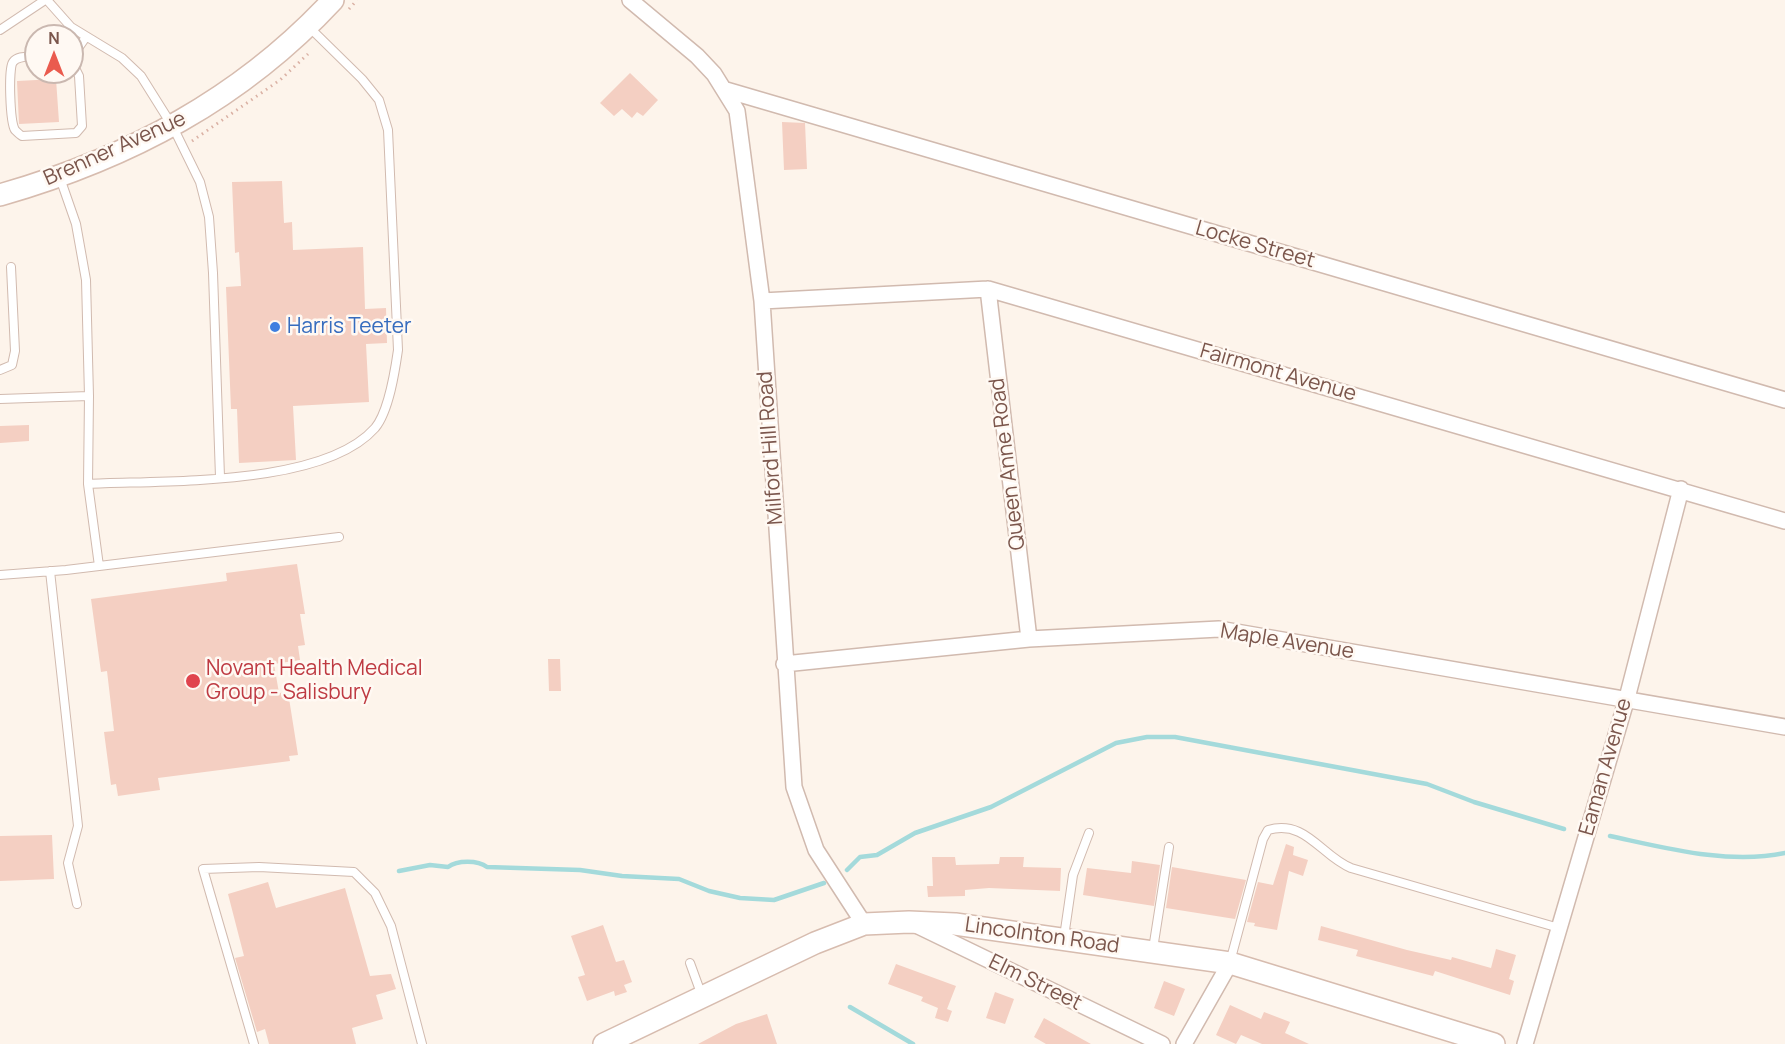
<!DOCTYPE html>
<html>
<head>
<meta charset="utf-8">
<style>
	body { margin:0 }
	#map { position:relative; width:1785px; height:1044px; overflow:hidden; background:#fdf4eb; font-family:Manrope,sans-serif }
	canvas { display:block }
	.north { position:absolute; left:24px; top:24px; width:60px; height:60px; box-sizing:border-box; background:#fff9f3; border:2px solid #cab8b0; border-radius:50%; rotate:0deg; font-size:16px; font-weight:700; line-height:24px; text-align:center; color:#7b564c }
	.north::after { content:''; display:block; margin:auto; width:21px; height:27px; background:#ea5b4e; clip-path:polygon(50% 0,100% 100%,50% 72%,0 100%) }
</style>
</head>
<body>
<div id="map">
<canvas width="1785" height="1044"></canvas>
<div class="north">N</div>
</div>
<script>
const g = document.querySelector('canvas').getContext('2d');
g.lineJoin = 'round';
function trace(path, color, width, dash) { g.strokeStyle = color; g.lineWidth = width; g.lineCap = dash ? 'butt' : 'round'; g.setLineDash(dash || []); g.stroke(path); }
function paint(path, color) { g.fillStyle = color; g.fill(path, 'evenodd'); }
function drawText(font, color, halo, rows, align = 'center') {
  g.font = font + ' Manrope,sans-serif'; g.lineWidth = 5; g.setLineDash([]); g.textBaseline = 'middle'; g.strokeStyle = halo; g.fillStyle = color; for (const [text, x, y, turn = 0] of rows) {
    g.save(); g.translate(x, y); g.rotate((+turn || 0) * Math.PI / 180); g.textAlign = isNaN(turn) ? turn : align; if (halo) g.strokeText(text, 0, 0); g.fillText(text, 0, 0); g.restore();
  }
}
trace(new Path2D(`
	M1610,836C1666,848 1728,865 1785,853
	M847,870L860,857L877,855L915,833L991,807L1116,743L1147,737H1175L1427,784L1474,802L1564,829
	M399,871L430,865L448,867C457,860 478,860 487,867L580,870L622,876L679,879L709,891L740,898L774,900L824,883
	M850,1007L913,1044`), '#a4dadb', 4.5);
paint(new Path2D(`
	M630,73L658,100L643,116L637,112L632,118L622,109L614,116L600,103Z
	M56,79L59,122L19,124L17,81Z
	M782,122L805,123L807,169L784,170Z
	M282,181L284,223L292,222L293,250L363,247L365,309L386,308L387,343L366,344L369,402L293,406L296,460L239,463L237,409H231L226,287L241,286L239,252L235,253L232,182Z
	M29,425V441L0,443V426Z
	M297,564L305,614H300L305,645L298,646L300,660L274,664L279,693L288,692L298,755L289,756L290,761L158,778L160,790L118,796L116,784L111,785L104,732L114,731L107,671L101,672L91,599L227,581L226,573Z
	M548,659H560L561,691H549Z
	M52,835L54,879L0,881V836Z
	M1286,844L1294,847L1293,855L1308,860L1303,876L1289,871L1277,930L1254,926L1255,923L1247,922L1258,882L1273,885Z
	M932,857H955L956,865L999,864L1000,857H1024L1023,867L1061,868L1060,891L989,888L965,890V896L928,897L927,886H933Z
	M1132,861L1160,865L1154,906L1083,895L1087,868L1131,873Z
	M1172,867L1246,880L1235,919L1166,908Z
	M268,882L276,908L345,888L370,976L391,974L396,989L376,995L383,1019L352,1028L356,1044H269L265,1029L257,1032L235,958L244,956L228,894Z
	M603,925L616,962L624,960L632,982L624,985L627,992L615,996L614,991L587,1001L578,977L585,975L571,936Z
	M1321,926L1407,950L1451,960L1452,957L1491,968L1496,949L1516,955L1509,979L1514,981L1510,995L1435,971L1433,976L1356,956L1358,950L1318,940Z
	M896,964L956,986L947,1009L952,1011L948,1022L935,1018L938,1008L921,1001L923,997L888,984Z
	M1164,981L1185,989L1174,1016L1154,1008Z
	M995,992L1014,999L1005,1024L986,1018Z
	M1230,1005L1261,1019L1264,1012L1290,1022L1285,1033L1309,1044H1262L1241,1035L1236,1044L1216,1035Z
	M767,1014L777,1044H698L736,1024Z
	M1044,1018L1091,1044H1046L1034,1037Z`), '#f4cfc2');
const lane = new Path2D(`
	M47,0L71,27L122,58L141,76L173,127L200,182L209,217L213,273L220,477
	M0,30L45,0
	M36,56C29,57 18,55 13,62C8,68 10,122 15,130C16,131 20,135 22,136L76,133L82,126L79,76L72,62
	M72,57L86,37
	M60,178L76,224L86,280L89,396L88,484L99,566
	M0,370L12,365L15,351L11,267
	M0,399L89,396
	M88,484C163,480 323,487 375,428C389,411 395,371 398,350L388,130L379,100L362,79L309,27
	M50,571L78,826L68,863L77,904
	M0,575L66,570L339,537
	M1064,937L1073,875L1089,833
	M1153,949L1169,847
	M1230,962L1263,839L1268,830C1306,819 1321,856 1351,868L1559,928
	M690,963L702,996
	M254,1044L203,869L259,867L354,872L375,893L391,926L422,1044`);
const street = new Path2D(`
	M630,0L697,56L714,74L737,111L762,301L794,787L816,850L864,924
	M726,90L1785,400
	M988,289L1029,639
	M762,301L988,289L1785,521
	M784,664L1029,639L1219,629L1785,727
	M916,925L1162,1044
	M1184,1044L1230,963
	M1525,1044L1627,698L1681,489`);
const secondary = new Path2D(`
	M0,195C129,158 241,99 333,0
	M604,1044L815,943L864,924L909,922L955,924L1230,963L1494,1044`);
trace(lane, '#d1baaf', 10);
trace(street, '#d1baaf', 18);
trace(secondary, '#d7bcaf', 24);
trace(new Path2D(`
	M349,9L357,0
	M192,141L280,80L308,54`), '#dab1a4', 3, [1.5, 4.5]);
trace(lane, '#fff', 8);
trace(street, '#fff', 15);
trace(secondary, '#fff', 21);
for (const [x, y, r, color] of [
	[275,327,6,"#3f7fe0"],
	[193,681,8,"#e0444e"]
]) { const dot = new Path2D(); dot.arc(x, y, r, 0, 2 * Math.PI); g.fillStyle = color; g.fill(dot); trace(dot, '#fff9f3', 2); }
drawText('21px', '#7b564c', '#fff9f3', [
	["Brenner Avenue",115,149,-24],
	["Locke Street",1255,245,16],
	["Fairmont Avenue",1278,373,16],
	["Milford Hill Road",771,448,-94],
	["Queen Anne Road",1008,464,-97],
	["Maple Avenue",1287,642,9],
	["Eaman Avenue",1606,767,-74],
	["Lincolnton Road",1042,936,8],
	["Elm Street",1035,983,26]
]);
drawText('21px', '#366cbe', '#fff9f3', [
	["Harris Teeter",287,327]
], 'left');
drawText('21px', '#be3a42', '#fff9f3', [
	["Novant Health Medical",206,669],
	["Group - Salisbury",206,693]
], 'left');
</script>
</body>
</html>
